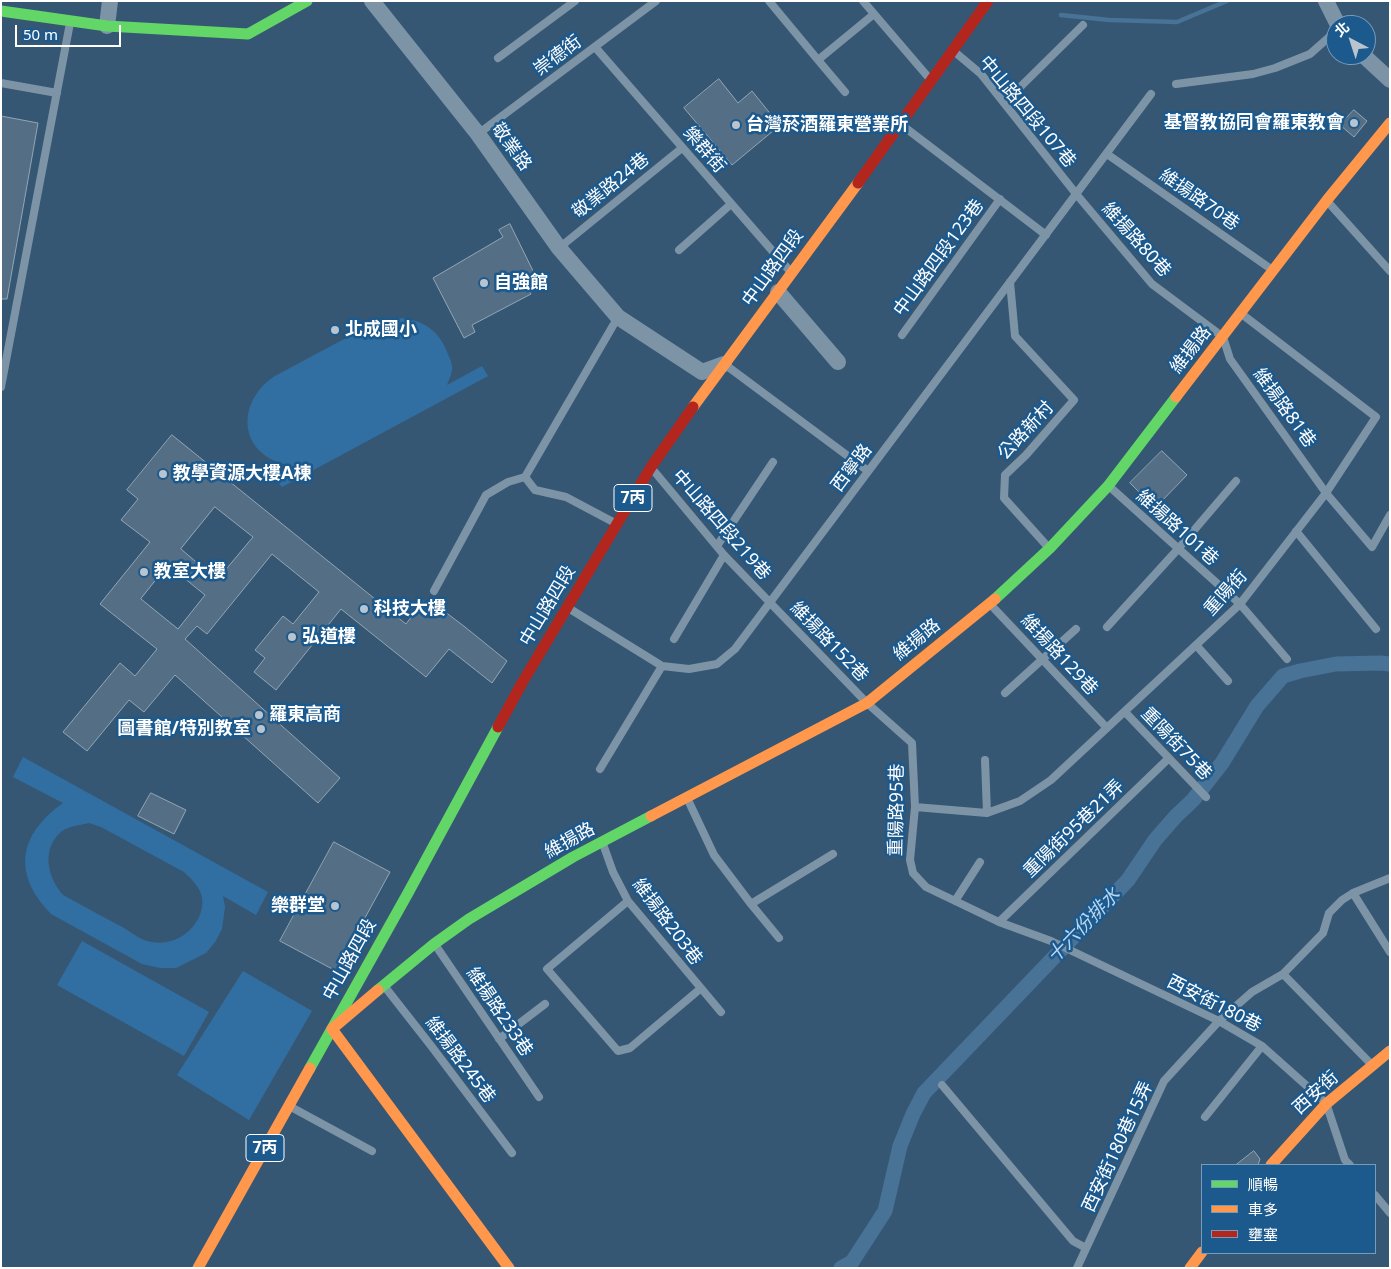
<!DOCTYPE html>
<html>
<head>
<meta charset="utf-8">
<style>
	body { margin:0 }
	#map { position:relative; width:1391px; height:1269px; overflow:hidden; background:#365773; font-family:"Noto Sans","Noto Sans TC",sans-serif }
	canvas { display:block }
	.frame { position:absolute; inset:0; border:2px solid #fff; pointer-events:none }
	.legend { position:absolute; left:1201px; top:1164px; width:175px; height:90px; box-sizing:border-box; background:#1c598d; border:1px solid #779bbb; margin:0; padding:6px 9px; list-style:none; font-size:15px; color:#fff }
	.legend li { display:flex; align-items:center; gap:10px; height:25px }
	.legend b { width:25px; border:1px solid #779bbb }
	.north { position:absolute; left:1326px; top:15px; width:50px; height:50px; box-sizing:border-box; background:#1c598d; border:1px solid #779bbb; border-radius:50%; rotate:320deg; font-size:14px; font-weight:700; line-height:20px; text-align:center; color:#fff }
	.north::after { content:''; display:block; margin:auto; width:18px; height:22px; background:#b9c4ce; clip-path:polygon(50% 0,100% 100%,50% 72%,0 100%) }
	.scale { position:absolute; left:15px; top:25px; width:106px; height:22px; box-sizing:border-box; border:2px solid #fff; border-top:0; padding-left:6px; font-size:15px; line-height:18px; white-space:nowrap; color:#fff; -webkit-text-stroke:4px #1c598d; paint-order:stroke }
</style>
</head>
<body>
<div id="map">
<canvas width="1391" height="1269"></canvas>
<div class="frame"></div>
<ul class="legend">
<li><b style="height:6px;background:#63d668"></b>順暢</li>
<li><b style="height:6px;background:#ff974d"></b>車多</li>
<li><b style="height:6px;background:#b3261e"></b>壅塞</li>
</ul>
<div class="north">北</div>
<div class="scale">50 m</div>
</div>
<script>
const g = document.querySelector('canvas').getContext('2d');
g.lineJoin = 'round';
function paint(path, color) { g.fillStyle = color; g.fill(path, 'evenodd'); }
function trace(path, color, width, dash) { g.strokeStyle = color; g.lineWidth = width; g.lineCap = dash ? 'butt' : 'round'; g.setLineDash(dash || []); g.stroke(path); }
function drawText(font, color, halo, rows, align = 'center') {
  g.font = font + ' "Noto Sans","Noto Sans TC",sans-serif'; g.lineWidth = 5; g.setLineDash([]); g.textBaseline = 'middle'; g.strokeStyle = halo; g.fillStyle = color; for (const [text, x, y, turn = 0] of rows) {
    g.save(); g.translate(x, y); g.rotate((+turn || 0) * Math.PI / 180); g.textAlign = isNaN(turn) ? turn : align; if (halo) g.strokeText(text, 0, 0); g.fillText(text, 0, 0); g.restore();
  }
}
paint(new Path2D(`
	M388,318C413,317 433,323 445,347C447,353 451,359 452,366C453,372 449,379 447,385L482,366L488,376L282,487L274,478L292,466C286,464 278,463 273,460C235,441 243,396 275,376L374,323Z
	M23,757L268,892L256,915L223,896L225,907L222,929L215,942L206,953L176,968H160L142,964L51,914C12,874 18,835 63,803L13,777ZM89,823L101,827L184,872C198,885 207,895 200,915C191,936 169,947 147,941C139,939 131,932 124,928C103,917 83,906 63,895C47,877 41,848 62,831C70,826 80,825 89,823Z
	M82,941L209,1012L184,1056L57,985Z
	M243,971L312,1011L249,1120L177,1075Z`), '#316fa3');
trace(new Path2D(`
	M1061,15L1109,20L1177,22L1227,1`), '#487296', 4.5);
trace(new Path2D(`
	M841,1268L852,1262L885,1211L900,1146L913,1114L924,1093L1128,880L1155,840L1176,816L1193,800L1222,763L1257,706L1283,676L1300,671L1336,664L1380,663L1390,664`), '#487296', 15);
const building = new Path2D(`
	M719,79L738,103L752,91L777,122L770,127L773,131L732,165L684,108Z
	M1354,110L1367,121L1354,137L1340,125Z
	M1,116L38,123L7,299H1Z
	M510,224L537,279L526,286L531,294L472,325L475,332L464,338L433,278L503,237L499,230Z
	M172,435L406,624L423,601L433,609L436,605L465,627L507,661L492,683L449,649L426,677L341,609L276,690L254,672L265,658L255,650L283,616L293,624L319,592L272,554L207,634L197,626L185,639L340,778L318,803L175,675L144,712L129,700L87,751L63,732L120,663L135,676L157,649L100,604L150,542L121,520L138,499L127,490ZM215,507L253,537L217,580L181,549ZM168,565L205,595L178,629L141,599Z
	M1162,451L1187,475L1155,508L1130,483Z
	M151,793L186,810L174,834L138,816Z
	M334,842L390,872L336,971L280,941Z
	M1254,1151L1260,1159L1258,1165H1236Z`);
paint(building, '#546f85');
trace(building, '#92a5b5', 1);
trace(new Path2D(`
	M769,1L818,60L874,14
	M863,1L929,78
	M595,47L789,270
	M956,53L981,74L1077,195L1152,284L1223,337L1230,359L1326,493L1372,547L1390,515
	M498,58L575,1
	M818,60L845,92
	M1,83L57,93
	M1176,84L1253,74L1275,68L1310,54L1336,31
	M1004,103L1083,25
	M903,126L1046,235
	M478,134L656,1
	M1107,154L1271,269
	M1328,202L1390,271
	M559,248L682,148
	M679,250L731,204
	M1010,282L1015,336L1074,400L1026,455L1005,475L1004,498L1048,547
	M902,335L1000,199
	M727,366L868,471
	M1,387L70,23
	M654,471L724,555L867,703L912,743L915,807L910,860L913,873L926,887L999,922L1051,941L1219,1021L1262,1046L1326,1103L1345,1160L1350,1165
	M525,477L618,317
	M525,477L535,490L566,497L615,523
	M1110,487L1240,604L1287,659
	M1296,531L1376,629
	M717,546L773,462
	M434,591L486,495L508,482L525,477
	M991,605L1107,728
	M570,609L662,666L689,669L717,664L735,649L1151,94
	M1107,627L1178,549L1236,481
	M674,639L724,555
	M1196,645L1228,681
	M1005,693L1076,629
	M1125,712L1206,797
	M985,760L987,813
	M600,769L662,666
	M688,800L714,855L751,904L833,854
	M915,807L987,813L1020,801L1051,780L1240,604L1326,493L1376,417L1243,315
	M603,844L613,872L628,901L721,1012
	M1353,893L1390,952
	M628,901L547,969L618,1051L630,1048L700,989
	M955,901L980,862
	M751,904L779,938
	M999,922L1169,758
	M436,946L539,1097
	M1283,974L1372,1065
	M385,987L432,1047L512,1153
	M499,1039L545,1004
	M942,1085L1073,1241L1086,1248
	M291,1107L372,1151
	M1205,1117L1262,1046
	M1375,1195L1390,1213
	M1077,1268L1164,1081L1219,1021L1252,992L1283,974L1323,933L1329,913L1342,900L1353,893L1390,878`), '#7d94a7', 8);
trace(new Path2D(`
	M372,1L478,134L559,248L618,317L702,372L724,364
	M1326,1L1338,25
	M107,26L110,1
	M1363,55L1390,80
	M778,292L838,362`), '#7d94a7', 16);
trace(new Path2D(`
	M1,11L107,26L248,34L307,1
	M995,599L1050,548L1108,486L1176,397
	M378,990L434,944L469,919L573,857L651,816
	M310,1068L408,893L498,727`), '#63d668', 11);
trace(new Path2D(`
	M1176,397L1327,200L1390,123
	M693,407L858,183
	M651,816L867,703L995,599
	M378,990L332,1029L509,1268
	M1271,1165L1326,1104L1390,1051
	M198,1268L310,1068
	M1190,1268L1202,1252`), '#ff974d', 11);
trace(new Path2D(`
	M858,183L988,1
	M498,727L522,683L651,467L693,407`), '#b3261e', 11);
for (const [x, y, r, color] of [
	[1354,123,5,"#b9c4ce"],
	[736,125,5,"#b9c4ce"],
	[484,283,5,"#b9c4ce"],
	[335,330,5,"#b9c4ce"],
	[163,474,5,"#b9c4ce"],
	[144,572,5,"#b9c4ce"],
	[364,609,5,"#b9c4ce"],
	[292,637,5,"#b9c4ce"],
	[259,715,5,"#b9c4ce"],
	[261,729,5,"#b9c4ce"],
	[335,906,5,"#b9c4ce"]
]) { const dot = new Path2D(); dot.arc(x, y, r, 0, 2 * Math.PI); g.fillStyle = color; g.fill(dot); trace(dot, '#1c598d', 2); }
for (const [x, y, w] of [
	[633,498,38],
	[265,1148,38]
]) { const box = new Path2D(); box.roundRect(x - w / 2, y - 13.5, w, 27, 4); g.fillStyle = '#1c598d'; g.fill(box); trace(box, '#fff', 1); }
drawText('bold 16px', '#fff', null, [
	["7丙",633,498],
	["7丙",265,1148]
]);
drawText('18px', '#fff', '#1c598d', [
	["崇德街",558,56,-37],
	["中山路四段107巷",1027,112,50],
	["敬業路",511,147,54],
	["樂群街",704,150,49],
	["敬業路24巷",611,186,-39],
	["維揚路70巷",1199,200,35],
	["維揚路80巷",1136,240,48],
	["中山路四段123巷",939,258,-54],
	["中山路四段",773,268,-54],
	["維揚路",1191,350,-52],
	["維揚路81巷",1284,408,54],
	["公路新村",1026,431,-47],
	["西寧路",852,468,-53],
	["中山路四段219巷",721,525,49],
	["維揚路101巷",1177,528,42],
	["重陽街",1226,593,-48],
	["中山路四段",548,606,-59],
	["維揚路",917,640,-39],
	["維揚路152巷",829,642,46],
	["維揚路129巷",1059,655,47],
	["重陽街75巷",1176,744,46],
	["重陽路95巷",897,810,-89],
	["重陽街95巷21弄",1074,829,-44],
	["維揚路",570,841,-29],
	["維揚路203巷",667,922,53],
	["中山路四段",350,960,-61],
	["西安街180巷",1214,1004,27],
	["維揚路233巷",499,1012,56],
	["維揚路245巷",460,1060,53],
	["西安街",1316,1093,-42],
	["西安街180巷15弄",1118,1147,-65]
]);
drawText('bold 18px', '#fff', '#1c598d', [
	["基督教協同會羅東教會",1344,123,"right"],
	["台灣菸酒羅東營業所",746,125],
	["自強館",494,283],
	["北成國小",345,330],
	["教學資源大樓A棟",173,474],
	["教室大樓",154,572],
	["科技大樓",374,609],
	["弘道樓",302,637],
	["羅東高商",269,715],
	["圖書館/特別教室",251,729,"right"],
	["樂群堂",325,906,"right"]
], 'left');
drawText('italic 19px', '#b6d8f4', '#1c598d', [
	["十六份排水",1084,926,-46]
]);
</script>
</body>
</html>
